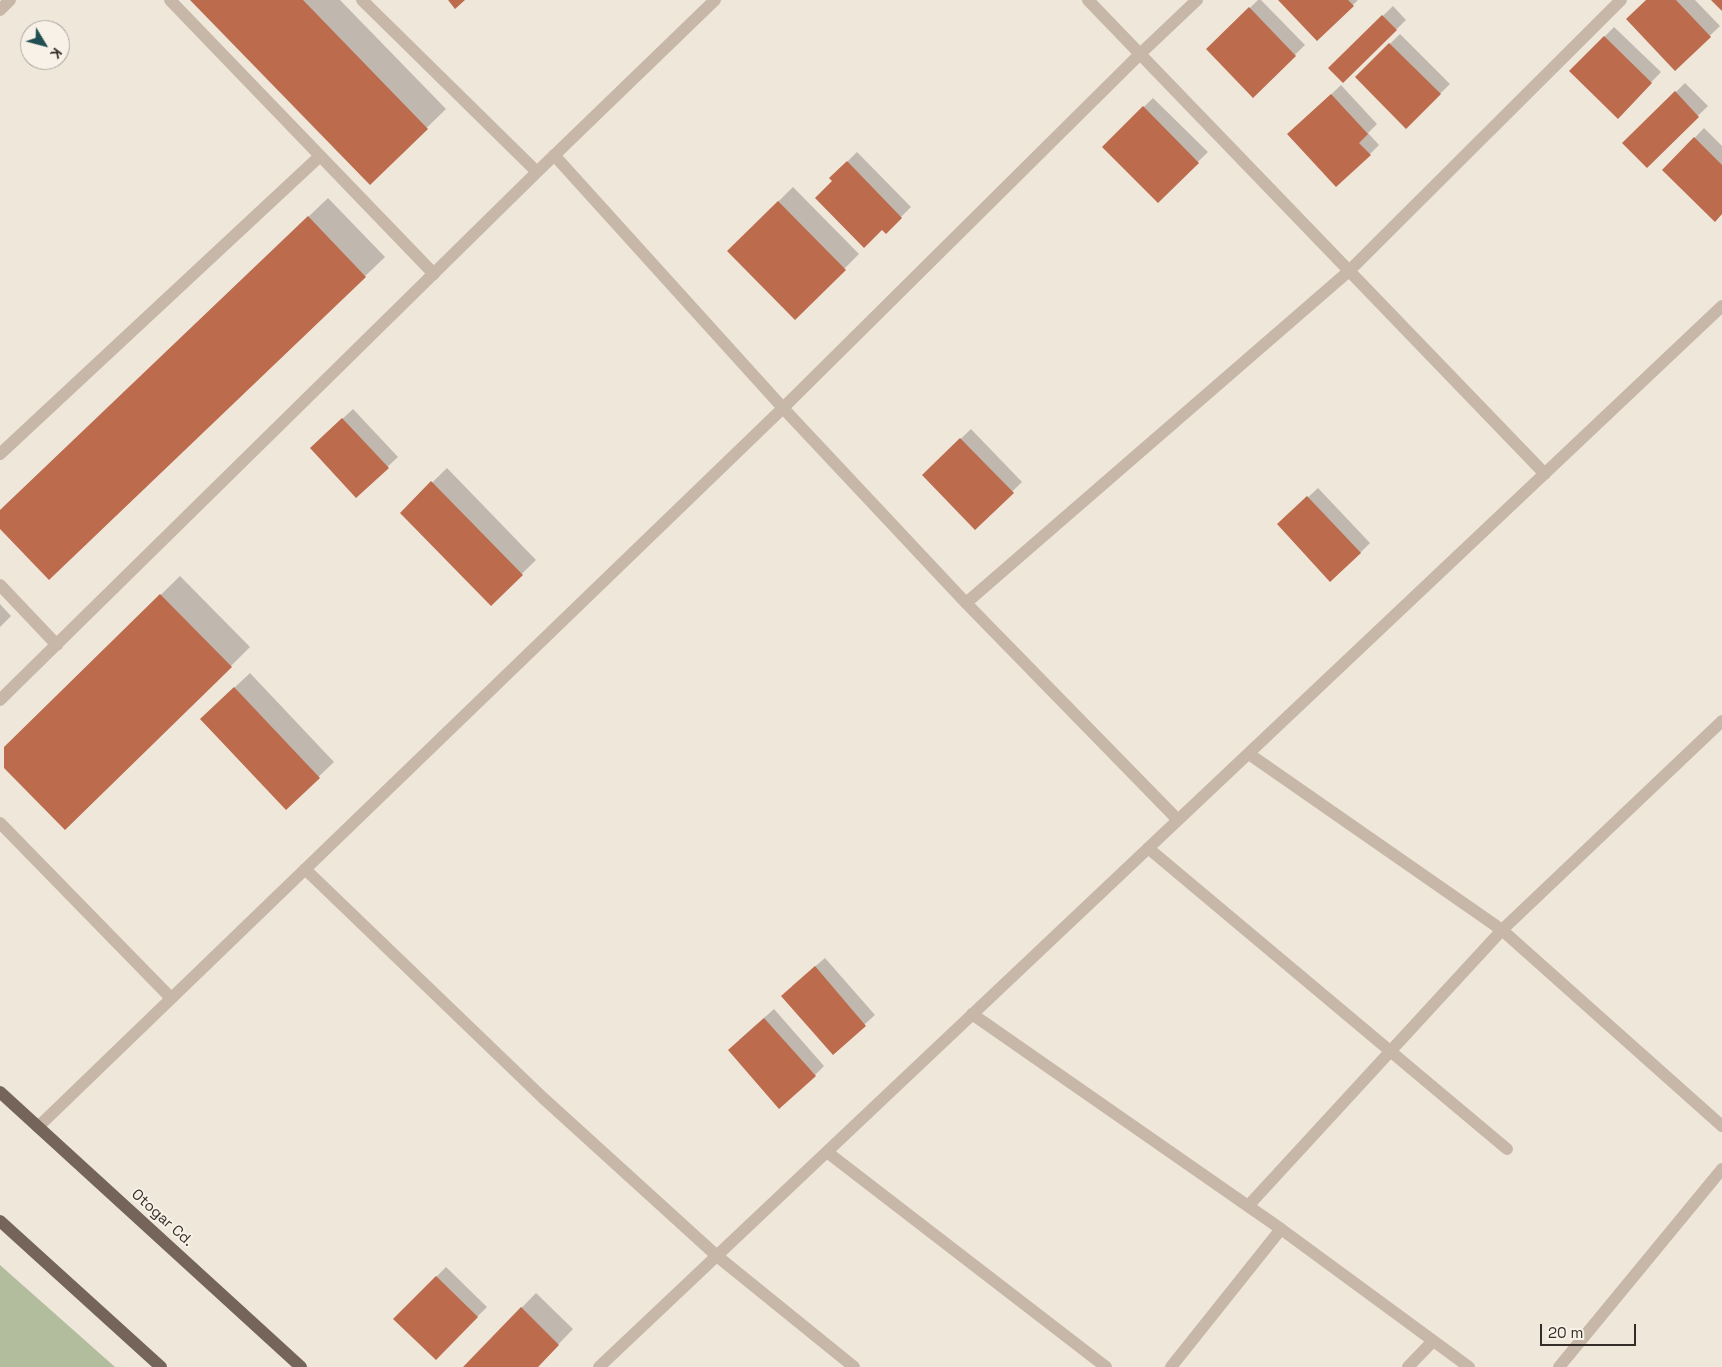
<!DOCTYPE html>
<html>
<head>
<meta charset="utf-8">
<style>
	body { margin:0 }
	#map { position:relative; width:1722px; height:1367px; overflow:hidden; background:#f0e7db; font-family:"Space Grotesk",sans-serif }
	canvas { display:block }
	.north { position:absolute; left:20px; top:20px; width:50px; height:50px; box-sizing:border-box; background:#f8f1e7; border:1px solid #aaa29b; border-radius:50%; rotate:127deg; font-size:14px; font-weight:700; line-height:20px; text-align:center; color:#342c28 }
	.north::after { content:''; display:block; margin:auto; width:18px; height:22px; background:#214e52; clip-path:polygon(50% 0,100% 100%,50% 72%,0 100%) }
	.scale { position:absolute; left:1540px; top:1324px; width:96px; height:22px; box-sizing:border-box; border:2px solid #342c28; border-top:0; padding-left:6px; font-size:15px; line-height:18px; white-space:nowrap; color:#342c28; -webkit-text-stroke:4px #f8f1e7; paint-order:stroke }
</style>
</head>
<body>
<div id="map">
<canvas width="1722" height="1367"></canvas>
<div class="north">K</div>
<div class="scale">20 m</div>
</div>
<script>
const g = document.querySelector('canvas').getContext('2d');
g.lineJoin = 'round';
function paint(path, color) { g.fillStyle = color; g.fill(path, 'evenodd'); }
function trace(path, color, width, dash) { g.strokeStyle = color; g.lineWidth = width; g.lineCap = dash ? 'butt' : 'round'; g.setLineDash(dash || []); g.stroke(path); }
function drawText(font, color, halo, rows, align = 'center') {
  g.font = font + ' "Space Grotesk",sans-serif'; g.lineWidth = 4; g.setLineDash([]); g.textBaseline = 'middle'; g.strokeStyle = halo; g.fillStyle = color; for (const [text, x, y, turn = 0] of rows) {
    g.save(); g.translate(x, y); g.rotate((+turn || 0) * Math.PI / 180); g.textAlign = isNaN(turn) ? turn : align; if (halo) g.strokeText(text, 0, 0); g.fillText(text, 0, 0); g.restore();
  }
}
paint(new Path2D(`
	M0,1265L115,1367H0Z`), '#b2bd9d');
paint(new Path2D(`
	M192,0H340L446,109L370,183Z
	M1258,0H1261L1305,45L1253,96L1208,49Z
	M1280,0H1358L1318,39Z
	M1648,0H1695L1720,26L1675,69Z
	M1393,6L1406,20L1343,82L1330,68Z
	M1614,27L1661,72L1618,117L1571,71Z
	M1400,34L1450,84L1406,127L1356,77Z
	M1685,83L1708,106L1647,166L1624,143Z
	M1341,85L1377,124L1368,133L1379,145L1370,154L1299,125Z
	M1153,98L1208,152L1158,201L1103,147Z
	M1704,128L1722,146V213L1664,170Z
	M857,152L911,207L886,232L831,178Z
	M793,187L859,254L795,318L728,251Z
	M328,198L385,257L49,579L0,528V511Z
	M353,409L398,457L356,496L321,439Z
	M971,429L1022,482L975,528L923,475Z
	M447,468L536,560L491,604L401,513Z
	M1318,488L1370,543L1360,553L1289,515Z
	M180,576L250,647L231,666L5,748Z
	M0,604L11,616L0,627Z
	M250,673L334,762L286,808L216,705Z
	M825,958L875,1015L833,1053L792,986Z
	M774,1009L824,1066L815,1075L739,1040Z
	M446,1267L487,1307L436,1358L395,1319Z
	M536,1293L573,1329L537,1367H464Z`), '#0003');
paint(new Path2D(`
	M190,0H303L428,129L370,185Z
	M448,0H465L455,9Z
	M1278,0H1348L1354,6L1317,41Z
	M1646,0H1676L1711,37L1675,71L1626,19Z
	M1711,0H1722V11Z
	M1249,7L1296,56L1253,98L1206,49Z
	M1382,15L1397,30L1343,83L1328,68Z
	M1604,36L1652,83L1618,119L1569,71Z
	M1389,43L1441,94L1406,129L1355,77Z
	M1675,91L1699,117L1647,168L1622,143Z
	M1331,94L1368,134L1359,143L1371,155L1336,187L1287,134Z
	M1143,106L1199,163L1158,203L1102,147Z
	M1694,137L1722,165V214L1715,222L1662,170Z
	M847,161L902,218L886,234L882,230L864,248L815,198L832,181L829,178Z
	M778,201L846,270L795,320L727,251Z
	M308,216L366,277L49,580L0,529V510Z
	M342,418L389,468L356,498L310,448Z
	M960,438L1014,493L975,530L922,475Z
	M431,481L523,575L491,606L400,513Z
	M1307,496L1361,553L1330,582L1277,524Z
	M160,594L232,667L65,830L4,768V747Z
	M234,687L320,778L286,810L200,719Z
	M815,966L866,1026L833,1055L781,996Z
	M764,1018L816,1076L779,1109L728,1050Z
	M436,1276L478,1317L436,1360L393,1319Z
	M521,1307L559,1345L538,1367H463Z`), '#bc6b4d');
trace(new Path2D(`
	M170,0L434,274
	M0,454L320,156
	M0,823L171,998`), '#c7b7a8', 12);
trace(new Path2D(`
	M362,0L537,172
	M1088,0L1545,474
	M0,10L10,0
	M554,155L783,408L966,603L1178,820
	M0,585L57,645
	M966,603L1349,271L1621,0
	M0,700L537,172L715,0
	M1249,754L1502,930L1722,1126
	M1148,848L1507,1149
	M305,869L542,1097L717,1256L854,1367
	M972,1014L1281,1229L1469,1367
	M38,1127L783,408L1140,54L1197,0
	M827,1152L1106,1367
	M1248,1206L1502,930L1722,721
	M599,1367L1722,306
	M1171,1367L1281,1229
	M1408,1367L1433,1341
	M1559,1367L1722,1169`), '#c7b7a8', 12);
trace(new Path2D(`
	M0,1092L301,1367
	M0,1221L161,1367`), '#75645a', 12);
drawText('15px', '#342c28', '#f8f1e7', [
	["Otogar Cd.",162,1218,42]
]);
</script>
</body>
</html>
